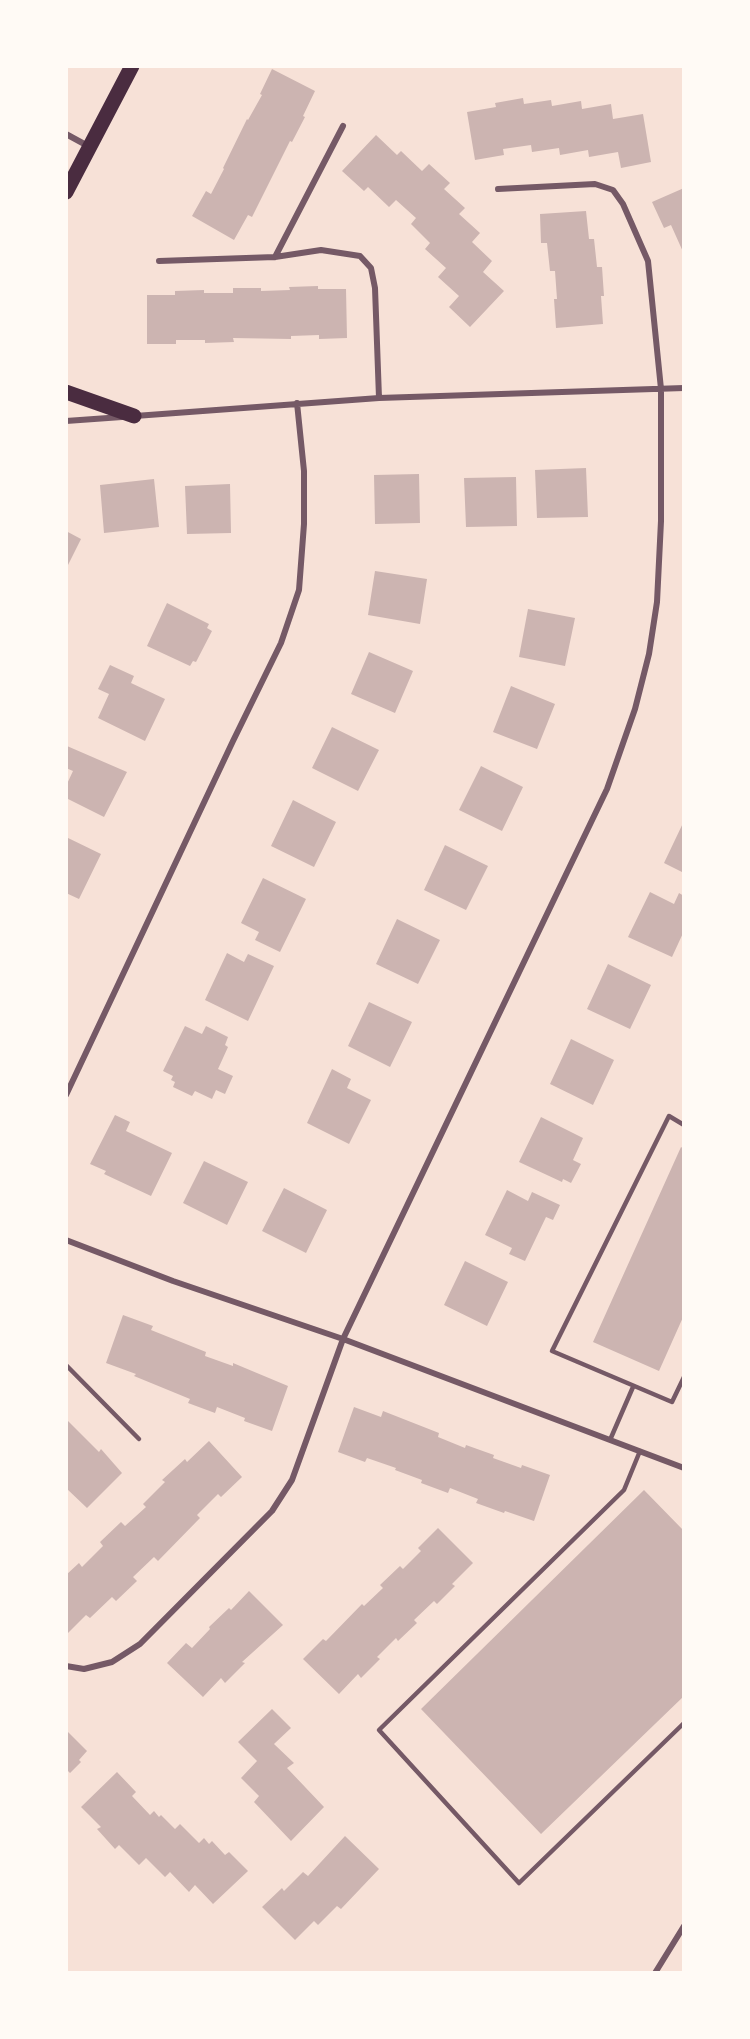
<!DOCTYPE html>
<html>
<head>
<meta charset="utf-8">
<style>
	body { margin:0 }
	#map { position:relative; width:750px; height:2039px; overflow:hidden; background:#f7e1d7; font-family:Signika,sans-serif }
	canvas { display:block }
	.frame { position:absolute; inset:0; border:68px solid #fffaf5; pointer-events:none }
</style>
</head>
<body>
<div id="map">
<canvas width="750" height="2039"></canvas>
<div class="frame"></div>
</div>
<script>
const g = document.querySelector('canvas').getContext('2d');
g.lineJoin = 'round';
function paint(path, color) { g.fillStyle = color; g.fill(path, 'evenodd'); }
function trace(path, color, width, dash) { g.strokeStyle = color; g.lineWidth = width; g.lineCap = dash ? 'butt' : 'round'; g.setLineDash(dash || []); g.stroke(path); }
paint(new Path2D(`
	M272,69L315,91L303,116L305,117L292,142L290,141L252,217L248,215L234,240L192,216L206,191L211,194L224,169L223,168L247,119L248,120L262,95L260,94Z
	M523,98L524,104L551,100L552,106L581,101L582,109L611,104L613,119L643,114L651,162L621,168L618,152L589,157L588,150L560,155L559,148L532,152L531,145L503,149L504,155L475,160L467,112L496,107L495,103Z
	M376,135L397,155L401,151L422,171L429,164L450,183L444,189L465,208L459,214L480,233L472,242L492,261L483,272L504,291L470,327L449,307L459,296L438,277L446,268L425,249L430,243L411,224L416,218L396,200L389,207L368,187L364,191L342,171Z
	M684,188V254L671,225L664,228L652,202Z
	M586,211L589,239H594L597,267H602L604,296H601L603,324L556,328L554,299H557L555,271H550L547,243H541L540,214Z
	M318,286V289H346L347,338L319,339V335L291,336V339L233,338L234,342L205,343V340H176V344H147V295H175V291L204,290V293H233V288H261V291L290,290L289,287Z
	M586,468L588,517L537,518L535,470Z
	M419,474L420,523L375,524L374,475Z
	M516,477L517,526L466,527L464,478Z
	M154,479L159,527L104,533L100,485Z
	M230,484L231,533L187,534L185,486Z
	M66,531L81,539L66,569Z
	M375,571L427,579L420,624L368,615Z
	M167,603L209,624L207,628L212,631L196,662L193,661L190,666L147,646Z
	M528,609L575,618L565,666L519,657Z
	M369,652L413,671L395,713L351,694Z
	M110,665L134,676L131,683L165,699L145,741L98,718L109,694L98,689Z
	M511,686L555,704L537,749L493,732Z
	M332,727L379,750L358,791L312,768Z
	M67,746L127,772L104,817L66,798V786L73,771L66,768Z
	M481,766L523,787L502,831L459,810Z
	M293,800L336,822L314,867L271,846Z
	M684,821V873L664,863Z
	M66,837L101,854L79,899L66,893Z
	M445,845L488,866L466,910L424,890Z
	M263,878L306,899L280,952L255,940L259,932L241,923Z
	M650,892L674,904L679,893L684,896V931L672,957L628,937Z
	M397,919L440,940L418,984L376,964Z
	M227,953L244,962L248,954L274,966L248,1021L205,1000Z
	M608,964L651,985L630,1029L587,1009Z
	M369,1002L412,1022L390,1067L348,1046Z
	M185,1026L202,1034L206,1026L228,1037L225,1045L228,1047L218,1069L233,1076L225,1094L216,1090L212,1099L195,1091L192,1096L173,1087L175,1082L171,1080L173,1076L163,1071Z
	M571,1039L614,1060L593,1105L550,1084Z
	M332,1069L351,1079L347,1088L371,1100L349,1144L307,1123Z
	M115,1115L130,1122L126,1131L172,1153L151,1196L104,1174L106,1171L90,1164Z
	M541,1117L583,1138L573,1160L581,1164L571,1183L563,1179L562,1182L519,1162Z
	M681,1147L684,1149V1315L659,1371L593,1342Z
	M204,1161L248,1182L227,1225L183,1203Z
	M284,1188L327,1210L306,1253L262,1231Z
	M507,1190L528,1201L532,1192L560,1205L553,1220L546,1217L525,1261L509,1254L512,1248L485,1235Z
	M465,1261L508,1282L487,1326L444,1305Z
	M123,1315L153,1326L151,1330L206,1352L205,1356L233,1366V1363L288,1386L272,1431L244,1421L245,1418L217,1407L215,1413L188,1403L190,1399L134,1376L136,1374L106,1363Z
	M354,1407L381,1417L383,1411L439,1433L438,1437L465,1448L466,1445L494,1455L493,1458L521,1468L522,1465L550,1475L534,1521L505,1511L504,1513L476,1503L478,1499L450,1488L448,1493L421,1483L422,1480L395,1470L396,1468L367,1458L365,1462L338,1452Z
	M66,1419L99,1452L101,1449L122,1473L87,1508L66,1488Z
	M209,1441L242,1477L221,1497L218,1494L197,1515L200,1518L158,1561L154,1557L133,1577L137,1581L116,1601L112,1597L90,1618L86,1615L66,1635V1575L79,1563L82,1567L103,1546L100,1542L121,1522L125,1526L146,1507L143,1504L165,1482L162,1480L185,1459L187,1462Z
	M644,1490L684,1531V1696L541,1834L421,1709Z
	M438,1528L473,1563L452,1584L455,1586L437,1604L434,1601L414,1620L417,1623L398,1641L396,1638L377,1657L380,1659L361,1678L358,1674L339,1694L303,1659L323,1639L326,1641L362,1604L364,1606L383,1588L380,1585L400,1566L403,1569L421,1551L418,1548Z
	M249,1591L283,1625L242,1662L245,1663L225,1683L221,1678L203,1697L167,1663L186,1643L192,1648L210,1629L209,1627L229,1608L231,1610Z
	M272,1709L291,1728L274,1744L294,1763L287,1768L324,1807L291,1841L254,1802L259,1796L241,1778L257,1761L238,1742Z
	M66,1730L87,1751L79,1760L81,1762L70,1773L66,1769Z
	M117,1772L136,1792L132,1796L150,1815L154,1811L159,1817L161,1815L175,1829L180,1824L199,1843L204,1838L209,1844L212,1841L225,1855L229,1852L248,1871L213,1904L195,1885L189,1892L170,1872L165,1877L146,1858L139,1865L119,1845L115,1849L97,1829L101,1827L81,1807Z
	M345,1836L379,1869L341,1909L337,1906L318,1925L314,1921L295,1940L262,1907L282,1888L284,1891L303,1872L308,1876Z`), '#ccb4b1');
trace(new Path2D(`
	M684,1125L669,1116L552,1351L672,1402L684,1377
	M66,1365L139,1439
	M610,1440L633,1387
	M640,1451L624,1490L379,1730L519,1883L684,1723`), '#755966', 4.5);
trace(new Path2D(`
	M66,134L88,146
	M275,257L343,126
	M159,261L275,257L321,250L360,256L371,268L375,288L379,398
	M135,416L379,398L684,388
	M66,421L122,417
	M66,1095L233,741L281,643L299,590L304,524V471L297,403
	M66,1240L173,1281L343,1339L684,1468
	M66,1666L84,1669L112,1662L140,1644L272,1511L292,1480L343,1339L607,789L635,709L649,654L657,602L661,521V389L648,261L623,204L613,190L595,184L498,189
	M655,1973L684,1926`), '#755966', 6);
trace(new Path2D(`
	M66,192L132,66
	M66,392L134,416`), '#4a2c40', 15);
</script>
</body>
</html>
